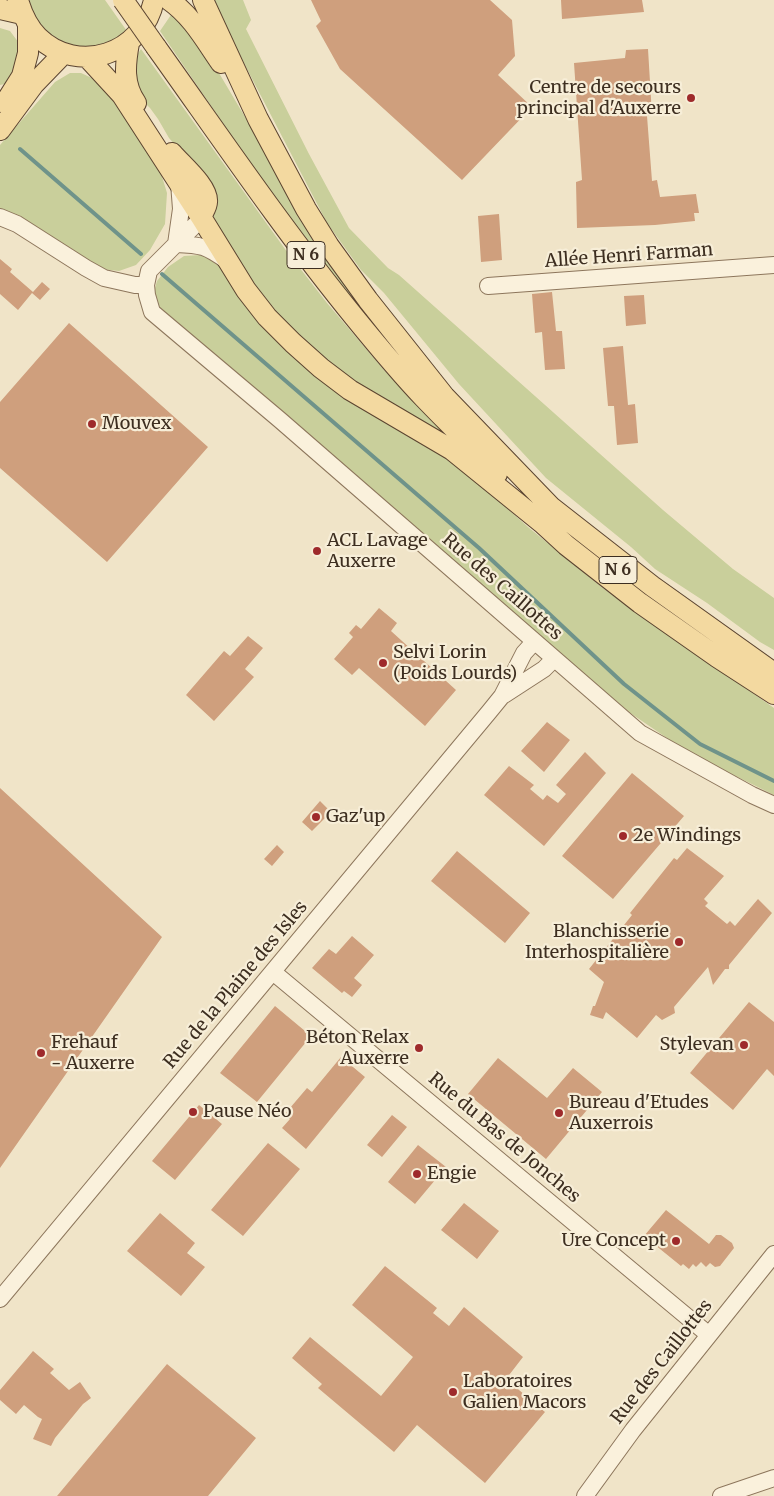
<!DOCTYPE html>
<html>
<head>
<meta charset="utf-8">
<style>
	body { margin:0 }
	canvas { display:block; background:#f0e4c8 }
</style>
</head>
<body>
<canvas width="774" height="1496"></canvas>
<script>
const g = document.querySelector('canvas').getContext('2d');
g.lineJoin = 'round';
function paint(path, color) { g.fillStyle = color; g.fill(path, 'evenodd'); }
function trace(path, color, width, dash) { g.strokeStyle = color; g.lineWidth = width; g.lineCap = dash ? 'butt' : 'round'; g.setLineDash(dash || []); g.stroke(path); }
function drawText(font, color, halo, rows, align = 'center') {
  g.font = font + ' Merriweather,serif'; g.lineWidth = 4.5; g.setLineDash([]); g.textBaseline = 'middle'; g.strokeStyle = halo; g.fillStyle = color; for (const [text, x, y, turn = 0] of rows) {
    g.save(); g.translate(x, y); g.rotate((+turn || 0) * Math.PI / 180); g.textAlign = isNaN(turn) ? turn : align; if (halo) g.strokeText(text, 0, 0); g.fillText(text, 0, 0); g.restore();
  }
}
paint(new Path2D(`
	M28,0H105L129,34L106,47L80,50L56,42L37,25Z
	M214,0H243L251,20L246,29L309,154L349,228L388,268L399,275L663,510L733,569L774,598V650L760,642L707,603L655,569L631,547L546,478L459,384L384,293L361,270L327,223L235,46Z
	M173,12L213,63L292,196L400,356L347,294L311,246L243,153L160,31Z
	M0,28L10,31L19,43L13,82L0,85Z
	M141,49L285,249L327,303L385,371L439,427L453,443L363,392L281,324L213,229L177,147L169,138L158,119L150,108L137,95L133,61Z
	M70,73H81L94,79L109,94L160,170L167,193L165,224L150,250L136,265L119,271L101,269L62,243L19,218L0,212V145L55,82Z
	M200,255L214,260L276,340L306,368L366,411L433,449L470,475L528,527L604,589L774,708V795L689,753L617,704L161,314L153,295L157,281L168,267L184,256Z`), '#c9cf9b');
trace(new Path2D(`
	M20,149L141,254
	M162,274L479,548L624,684L700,744L774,781`), '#6f938a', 4);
paint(new Path2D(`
	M311,0H490L512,20L515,56L498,75L532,107L462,180L340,69L316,26L321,21Z
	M561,0H642L644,12L562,19Z
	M648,49L652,115L647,116L652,181L657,180L660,197L696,194L699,213H694L695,221L655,225L577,228L576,182L582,180L574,63L625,58L626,50Z
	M499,214L502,260L481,262L478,216Z
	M0,259L12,269L10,272L33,292L42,282L50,289L40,300L32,293L18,310L0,294Z
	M552,292L556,331H562L565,369L545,370L542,332L535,333L532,294Z
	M644,295L646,324L626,326L624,296Z
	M69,323L208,447L107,562L0,468V402Z
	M623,346L628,405L635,404L638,443L617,445L614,406H608L603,348Z
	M379,608L397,623L391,631L456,690L425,726L359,668L352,675L334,659L353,637L349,633L356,625L361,629Z
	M248,636L263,648L245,669L254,677L214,721L186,695L224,651L230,656Z
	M547,722L570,740L544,772L521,751Z
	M585,752L606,773L544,846L484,795L509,766L534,785L530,789L543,800L547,795L558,803L566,794L556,785Z
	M632,773L684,816L613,899L562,856Z
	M0,788L162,937L0,1168Z
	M320,801L331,812L312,831L302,822Z
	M277,845L284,852L272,866L264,859Z
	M687,848L724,876L704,899L708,903L705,906L727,924L730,921L735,926L758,899L772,913L729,965V969H725L713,985L708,967L674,1007L675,1013L662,1020L656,1015L637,1038L606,1012L603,1019L590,1015L593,1006H595L604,982L589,969L632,915L630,913L674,858L677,860Z
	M457,851L530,913L505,943L431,881Z
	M352,936L374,955L354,978L362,985L352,997L344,991L342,993L312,968L329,949L336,954Z
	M749,1002L774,1022V1076L767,1069L733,1110L690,1073Z
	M275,1006L311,1036L257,1102L220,1073Z
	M341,1057L365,1077L306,1149L282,1128L290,1119L284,1115L307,1088L312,1092Z
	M498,1058L547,1098L573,1068L602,1092L546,1159L468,1094Z
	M199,1105L222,1124L175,1180L152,1161Z
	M392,1115L407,1127L382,1157L367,1145Z
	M268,1143L300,1169L243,1236L211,1210Z
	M418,1145L446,1167L415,1204L388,1182Z
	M464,1203L499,1231L477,1259L441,1230Z
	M666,1210L709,1244L716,1235H721L732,1243L734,1248L720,1266L715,1267L710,1263L706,1267L701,1262L696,1267L693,1264L689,1269L683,1264L681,1266L644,1236Z
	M160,1213L195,1243L187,1253L205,1267L181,1296L127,1251Z
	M385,1266L437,1308L433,1313L449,1326L464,1307L523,1357L506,1379L545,1412L485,1483L417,1425L394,1452L318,1388L322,1384L292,1358L310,1337L381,1396L413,1357L352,1305Z
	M33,1351L54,1369L50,1373L69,1390L80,1382L91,1398L83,1404L55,1438L51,1446L33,1439L42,1419L38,1417L24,1405L16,1414L0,1400V1390Z
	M167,1364L256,1438L208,1496H57Z`), '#cf9f7d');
const minor = new Path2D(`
	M0,217L17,224L86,268L104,278L135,285H146
	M201,217L199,221L149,271L146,285L147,295L152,312L280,420L640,733L752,795L774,805
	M176,244L181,209L179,183
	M176,244C202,245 206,246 227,261
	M488,286L774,265
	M504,695L544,669L554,659
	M273,972L709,1335
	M0,1299L489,712L502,696L524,653L534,642
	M585,1496L633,1430L774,1254
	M721,1496L774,1478`);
const major = new Path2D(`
	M18,0C22,14 27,26 38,37C78,76 143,54 154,0
	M169,0C192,16 205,40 221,63
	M203,0L258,119L306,209L329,246L368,300L445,397L551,507L652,586L774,673
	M0,9L22,14
	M129,43C125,65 123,84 136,103
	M156,47C221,138 284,231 355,318C377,345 400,373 424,398C448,423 474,448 497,474
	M87,57L122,95L201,217L246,290L267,317L293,343L321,368L350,390L452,450L542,523L566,545L640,603L717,657L774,694
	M5,103L22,76L28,53V25
	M0,130L34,84L64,53
	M172,153C181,164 209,187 207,202C207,207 203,212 201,217`);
trace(minor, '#8d765c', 18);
trace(major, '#5b4430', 22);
trace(minor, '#faf1dc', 16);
trace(major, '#f3d9a0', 20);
const majorBridge = new Path2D(`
	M123,0L156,47`);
trace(majorBridge, '#5b4430', 22, []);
trace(majorBridge, '#f3d9a0', 20);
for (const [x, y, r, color] of [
	[691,98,5,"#9e2a2b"],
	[92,424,5,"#9e2a2b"],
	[317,551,5,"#9e2a2b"],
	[383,663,5,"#9e2a2b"],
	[316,817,5,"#9e2a2b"],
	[623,836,5,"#9e2a2b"],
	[679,942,5,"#9e2a2b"],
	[744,1045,5,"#9e2a2b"],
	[419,1048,5,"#9e2a2b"],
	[41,1053,5,"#9e2a2b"],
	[193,1112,5,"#9e2a2b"],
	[559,1113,5,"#9e2a2b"],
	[417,1174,5,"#9e2a2b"],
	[676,1241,5,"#9e2a2b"],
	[453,1392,5,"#9e2a2b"]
]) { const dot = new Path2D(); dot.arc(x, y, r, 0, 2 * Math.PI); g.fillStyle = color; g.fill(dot); trace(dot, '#f7eed8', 2); }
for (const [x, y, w] of [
	[306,255,38],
	[618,570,38]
]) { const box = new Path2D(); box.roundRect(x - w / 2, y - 13.5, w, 27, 4); g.fillStyle = '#f7eed8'; g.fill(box); trace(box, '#3d2e20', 1); }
drawText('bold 16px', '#3d2e20', null, [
	["N 6",306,255],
	["N 6",618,570]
]);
drawText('18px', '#3d2e20', '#f7eed8', [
	["Centre de secours",681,88,"right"],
	["principal d'Auxerre",681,109,"right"],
	["Mouvex",102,424],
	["ACL Lavage",327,541],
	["Auxerre",327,562],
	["Selvi Lorin",393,653],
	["(Poids Lourds)",393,674],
	["Gaz'up",326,817],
	["2e Windings",633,836],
	["Blanchisserie",669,932,"right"],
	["Interhospitalière",669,953,"right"],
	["Béton Relax",409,1038,"right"],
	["Auxerre",409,1059,"right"],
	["Frehauf",51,1043],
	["- Auxerre",51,1064],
	["Stylevan",734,1045,"right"],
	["Bureau d'Etudes",569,1103],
	["Auxerrois",569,1124],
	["Pause Néo",203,1112],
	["Engie",427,1174],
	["Ure Concept",666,1241,"right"],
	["Laboratoires",463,1382],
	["Galien Macors",463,1403]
], 'left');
drawText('18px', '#3d2e20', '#f7eed8', [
	["Allée Henri Farman",629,256,-4],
	["Rue des Caillottes",502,587,41],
	["Rue de la Plaine des Isles",236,985,-50],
	["Rue du Bas de Jonches",504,1138,40],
	["Rue des Caillottes",662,1362,-52]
]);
</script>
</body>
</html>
